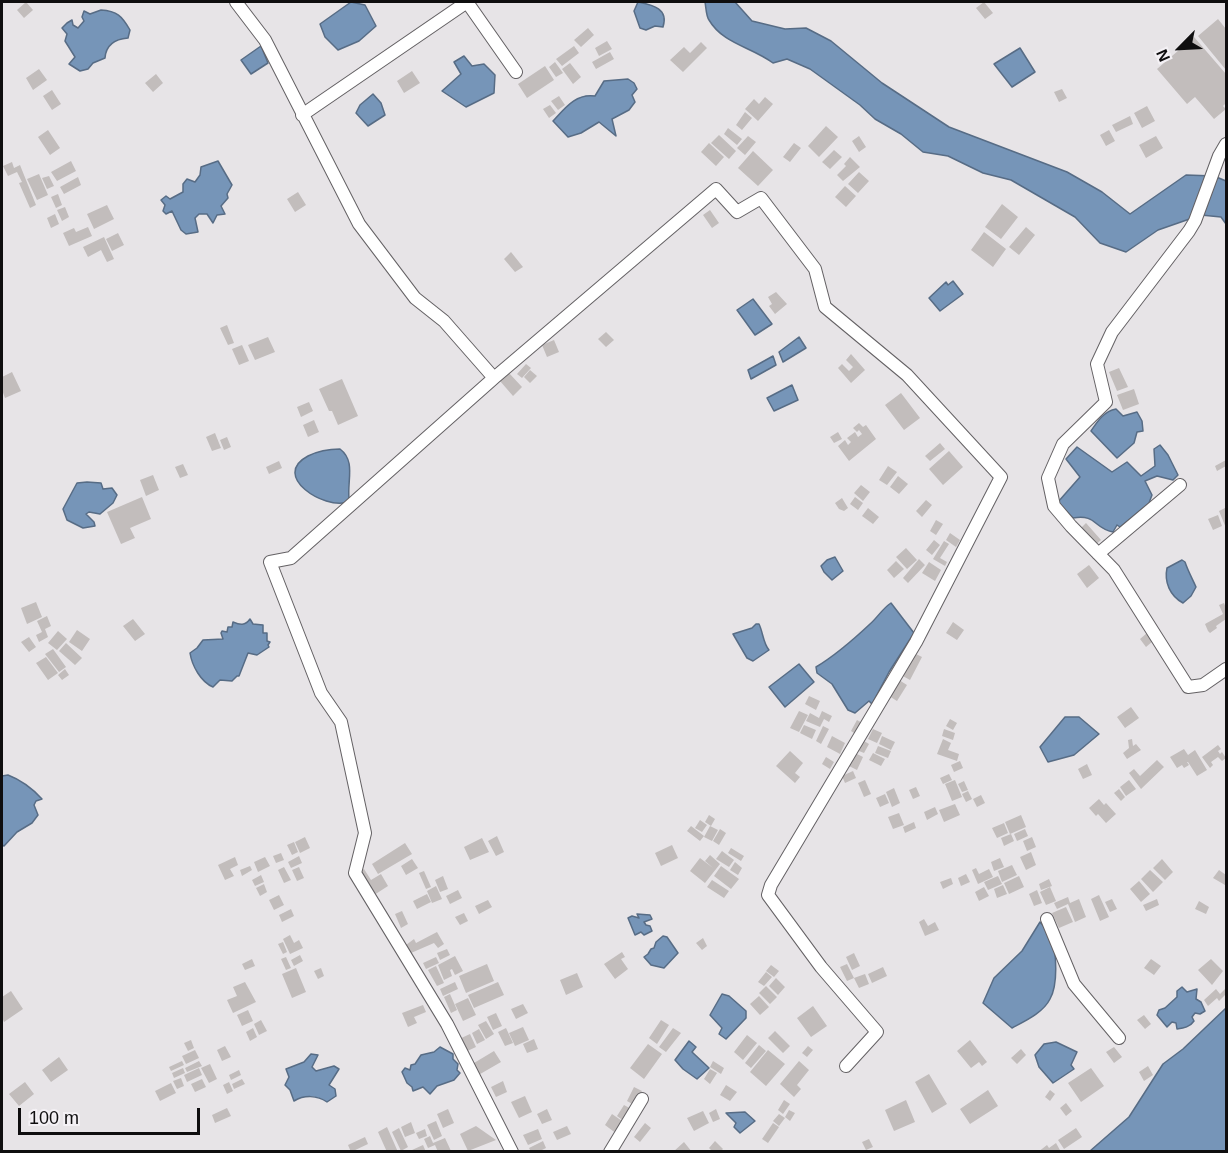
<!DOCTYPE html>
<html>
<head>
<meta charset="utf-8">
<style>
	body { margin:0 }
	#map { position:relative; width:1228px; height:1153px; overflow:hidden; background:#e7e4e7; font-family:Helvetica,sans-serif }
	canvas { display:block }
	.frame { position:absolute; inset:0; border:3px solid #0f0e0f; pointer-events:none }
	.north { position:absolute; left:1150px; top:18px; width:60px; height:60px; -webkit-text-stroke:4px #f4f1f5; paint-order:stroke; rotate:246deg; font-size:16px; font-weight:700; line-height:24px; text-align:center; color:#0f0e0f }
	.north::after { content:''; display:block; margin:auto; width:21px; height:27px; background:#0f0e0f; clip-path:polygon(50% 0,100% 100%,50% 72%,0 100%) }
	.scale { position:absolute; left:18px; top:1108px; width:182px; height:27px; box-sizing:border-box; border:3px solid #0f0e0f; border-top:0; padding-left:8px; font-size:18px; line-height:21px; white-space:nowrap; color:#0f0e0f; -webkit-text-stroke:4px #f4f1f5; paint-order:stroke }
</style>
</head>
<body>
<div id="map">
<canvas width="1228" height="1153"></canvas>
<div class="frame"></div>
<div class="north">N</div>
<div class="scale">100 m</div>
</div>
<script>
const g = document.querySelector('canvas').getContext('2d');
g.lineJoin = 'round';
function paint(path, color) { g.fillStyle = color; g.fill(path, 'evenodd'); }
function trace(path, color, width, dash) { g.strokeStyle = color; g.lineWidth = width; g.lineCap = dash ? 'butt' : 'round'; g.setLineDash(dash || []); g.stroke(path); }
const water = new Path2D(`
	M351,2L365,5L376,26L359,41L338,50L325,37L320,24Z
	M638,2C652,5 669,8 663,27L655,26L646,30L640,28L634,11Z
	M705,2H735L752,21L785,29L806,28L831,41L882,83L949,127L1067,172L1102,192L1130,214L1186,175L1214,176L1226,181V224L1221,217L1201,215L1158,230L1126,252L1100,243L1075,217L1011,180L983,173L948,156L923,152L901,134L875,119L860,105L810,69L787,59L773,63C752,47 723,44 709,20C706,16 706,7 705,2Z
	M101,10C117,11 122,16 130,30L128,38C116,39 106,44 105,58L93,63L88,69L80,71L69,64L75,57L65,41L67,34L62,28L67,23L72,20L73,25L78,28L84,21L82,17L84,11L90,14Z
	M261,46L268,63L251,74L241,60Z
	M1020,48L1035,72L1012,87L994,64Z
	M464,56L472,66L484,64L495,75L494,93L466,107L442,91L461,74L454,62Z
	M628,79L634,83L637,89L632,95L635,102L629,110L612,119L616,136L599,122L581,133L568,137L553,121C565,108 576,93 595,96L604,81Z
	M373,94L381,103L385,115L368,126L356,113L360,105Z
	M218,161L232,185L227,194L228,198L221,206L225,214L217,215L213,223L207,214H199L195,218L198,232L186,234L181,230L172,211L166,214L163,211L165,205L161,200L166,196L170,199L183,192V184L187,179L195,182L200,175L201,167Z
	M953,281L963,294L940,311L929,298L946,282L948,285Z
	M753,299L772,324L755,335L737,310Z
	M799,337L806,348L783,362L779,352Z
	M773,356L776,365L751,379L748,370Z
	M792,385L798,400L774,411L767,398Z
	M1116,409L1123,416L1137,412L1142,421L1143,431L1137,432L1134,443L1117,458L1091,431C1097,422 1104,411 1116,409Z
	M1160,445L1168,455L1178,475L1173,480L1157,476L1145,481L1152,495L1149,503L1120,527L1117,525L1113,532C1093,528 1097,514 1073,518L1058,502L1080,477L1066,459L1077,447L1112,472L1127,462L1141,476L1155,466L1154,449Z
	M340,449C356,461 347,481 349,498L347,502C325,510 270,476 308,456C318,451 329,449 340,449Z
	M87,482L101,483L103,489L112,488L117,495L113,503L100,514L89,512L86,514L94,522L95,526L83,528L67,520L63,509L77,483Z
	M835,557L843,571L832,580L824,572L821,566L827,560Z
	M1182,560L1185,562C1188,571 1192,578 1196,587L1191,596L1183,603C1170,596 1164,582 1167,568Z
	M891,603L914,633L889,672L872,704L869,701L855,713L848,710L832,684L817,673L816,667C836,655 853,640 870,624C878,617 882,609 891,603Z
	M250,619L253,624L263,625V633H267V641L270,642L268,645L269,647L257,655L248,653L239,676H237L232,681L220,680L213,687C201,682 192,666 190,653L197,648L203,640L223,639L221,633L222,631L227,632L228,627H232L233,622C240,625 245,626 250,619Z
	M756,624H759C763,632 763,643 769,650L753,661L747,658L733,634L752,628Z
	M799,664L814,682L785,707L769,687Z
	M1065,717H1079L1099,734L1074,755L1048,762L1040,747Z
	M8,775C21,780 32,788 42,799L36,801L34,805L38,815L32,823L17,832L4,846L2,845V776Z
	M637,914L650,915L652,919L644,922L646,925L650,926L652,931L644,935L641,932L635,935L628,918L632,916L639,918Z
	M1040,922C1044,927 1049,932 1051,938C1057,952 1058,985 1050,999C1043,1013 1025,1021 1012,1028L983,1003L994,978L1022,951Z
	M663,936L667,937L678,953L664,968L651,965L644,957L648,954L651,949L654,948L656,942Z
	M1182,987L1187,992L1197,989L1196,999L1201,1002L1205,1011L1200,1014L1195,1013L1192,1017L1194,1021C1190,1027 1184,1028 1177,1029L1176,1023L1172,1022L1167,1027L1157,1015L1159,1010L1165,1008L1177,997V991Z
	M722,994L729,996L746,1011V1018L726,1039L719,1034L722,1028L710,1015Z
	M1226,1008V1151H1090L1129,1117L1163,1064L1183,1049Z
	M689,1041L696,1047L692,1052L709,1068L697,1079L683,1069L675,1060Z
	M1056,1042L1077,1052L1071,1065L1074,1069L1053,1083L1039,1067L1035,1055L1044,1044Z
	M440,1047L453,1054V1059L458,1064L457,1070L460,1073L454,1080L437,1086L430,1094L423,1087L413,1091L412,1087L407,1083L402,1072L405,1068L410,1070L411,1065L415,1064L421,1055L434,1052Z
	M311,1054L318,1055L312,1067L316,1071L334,1066L339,1069L329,1085L335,1089L336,1096L327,1102C317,1095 304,1095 294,1101L290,1090L285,1085L289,1077L286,1069L304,1062Z
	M745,1112L755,1121L740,1133L734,1127L736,1123L726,1113Z`);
paint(water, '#7695b8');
trace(water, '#576c85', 1.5);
paint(new Path2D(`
	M26,2L33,10L24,18L17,10Z
	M984,2L993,13L985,19L976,8Z
	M1218,19L1226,29V70L1198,36Z
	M588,28L594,35L581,47L574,40Z
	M1194,37L1226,74V103L1223,106L1226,109L1214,119L1195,97L1187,104L1157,69Z
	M607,41L612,49L599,56L595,48Z
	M701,42L707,48L683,72L670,60L684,47L690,53Z
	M574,46L579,53L562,66L556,59Z
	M610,52L614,59L596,69L592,62Z
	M555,62L563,73L556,77L549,67Z
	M570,63L581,77L573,84L562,69Z
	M545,66L554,80L527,98L518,84Z
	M39,69L47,80L33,90L26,78Z
	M412,71L420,83L404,93L397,81Z
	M156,74L163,83L153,92L145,83Z
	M1062,89L1067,98L1059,102L1054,92Z
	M52,90L61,104L52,110L43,96Z
	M559,96L565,105L558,110L551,101Z
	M765,97L773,104L758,121L745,109L754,99L759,104Z
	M550,105L556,113L549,118L543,109Z
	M1147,106L1155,121L1142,128L1134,113Z
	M745,112L752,118L742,130L736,125Z
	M1130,116L1133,124L1116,132L1112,125Z
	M826,126L838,137L819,157L808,146Z
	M728,128L742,139L737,145L724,134Z
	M48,130L60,148L50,155L38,137Z
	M1109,130L1115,141L1106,146L1100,135Z
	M719,135L736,151L729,159L711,143Z
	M748,136L756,142L745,155L737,148Z
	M859,136L866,147L859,152L852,141Z
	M1156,136L1163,148L1146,158L1139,145Z
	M709,143L724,157L716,166L701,152Z
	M794,143L801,148L790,162L783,157Z
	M834,150L842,157L830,169L822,162Z
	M753,151L773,170L758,186L738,168Z
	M850,157L860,167L843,181L837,175L846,166L844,164Z
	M71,161L76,171L57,181L51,172Z
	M12,162L14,168L20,165L36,205L30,208L19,183L22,182L17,172L8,176L3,166Z
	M859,172L869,181L858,193L848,184Z
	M39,174L48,195L37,200L27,179Z
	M49,176L54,186L47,189L42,178Z
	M78,177L81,185L64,194L60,187Z
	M845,186L856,196L846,207L835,197Z
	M298,192L306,205L295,212L287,199Z
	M58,194L62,205L56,208L51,197Z
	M1002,204L1018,217L1001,239L985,227Z
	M107,205L114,219L94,229L87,214Z
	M65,207L69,217L62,221L57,210Z
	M710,210L719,223L712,228L703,215Z
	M55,214L59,224L51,228L47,218Z
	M88,227L92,236L69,246L63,233L74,228L76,232Z
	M1026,227L1035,235L1019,255L1009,247Z
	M984,232L1006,249L993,267L971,250Z
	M118,233L124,245L112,251L106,239Z
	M104,237L114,259L107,262L101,250L88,257L83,247Z
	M511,252L523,267L515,272L504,259Z
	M776,292L787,304L775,314L769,306L772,304L768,297Z
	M227,325L234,343L228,345L220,328Z
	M606,332L614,340L606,347L598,339Z
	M268,337L275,352L255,360L248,345Z
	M554,340L559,352L547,357L542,345Z
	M242,345L249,361L239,365L232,349Z
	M851,354L865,370L851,383L838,368L842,364L849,371L853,367L846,360Z
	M526,364L531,368L522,378L517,374Z
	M1119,368L1128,387L1117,391L1109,372Z
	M530,370L537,376L530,383L524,377Z
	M12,372L21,391L5,398L2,390V377Z
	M509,373L522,387L513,396L500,381Z
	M342,379L358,416L338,425L332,411H329L319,389Z
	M1134,389L1139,404L1123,410L1117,395Z
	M901,393L920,418L904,430L885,405Z
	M309,402L313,411L301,417L297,407Z
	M314,420L319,432L308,437L303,425Z
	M859,423L863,427L866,425L876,439L849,461L838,446L845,440L848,445L851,442L847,438L855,432L858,437L862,434L859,430L857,432L853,428Z
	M838,432L842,439L834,443L830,437Z
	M215,433L221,448L212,451L206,437Z
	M227,437L231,447L224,450L220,440Z
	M940,443L945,449L930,461L925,456Z
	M949,451L963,467L943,485L929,469Z
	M1226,460V466L1217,471L1215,466Z
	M279,461L282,468L269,474L266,467Z
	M183,464L188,475L180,478L175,467Z
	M888,466L897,472L887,485L879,480Z
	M153,475L159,490L146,496L140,480Z
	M898,476L908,484L899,494L890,487Z
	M861,485L870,492L863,501L854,493Z
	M142,497L151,519L130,528L135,538L121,544L107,512Z
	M855,497L863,503L858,510L850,504Z
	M842,498L848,508L844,511L839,509L835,503Z
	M926,500L932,505L922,517L916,511Z
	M868,508L879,517L873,524L862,516Z
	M1225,508L1226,511V528L1219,511Z
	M1218,515L1222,526L1213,530L1208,519Z
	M936,520L943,524L936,535L930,531Z
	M1086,523L1101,540L1093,547L1078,531Z
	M950,533L960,540L956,547L946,540Z
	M934,540L940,545L932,555L926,550Z
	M944,541L949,544L940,558L947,562L945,566L933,559Z
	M906,548L917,560L907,569L896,557Z
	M919,559L925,565L908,583L903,578Z
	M896,561L904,569L894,578L887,570Z
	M929,562L941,570L935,581L922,573Z
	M1089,565L1099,578L1087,588L1077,574Z
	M36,602L42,617L27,624L21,608Z
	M1224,603L1226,608V619L1216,626L1217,628L1210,633L1208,631L1205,624L1223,614L1219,605Z
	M47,616L51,626L45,629L48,637L39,642L36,635L42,632L37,621Z
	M133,619L145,634L135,641L123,626Z
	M953,622L964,630L957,640L946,633Z
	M77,630L90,639L82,651L69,642Z
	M58,631L67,639L57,650L48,643Z
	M1147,633L1153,641L1146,647L1140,639Z
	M29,637L36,647L29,652L21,642Z
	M66,643L82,658L75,665L59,651Z
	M53,649L66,667L59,672L45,654Z
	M914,653L922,657L910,680L901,675Z
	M46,657L58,673L48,680L36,663Z
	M65,669L69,675L62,680L58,675Z
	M899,680L907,685L897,701L889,696Z
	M809,696L820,701L816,710L805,704Z
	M1131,707L1139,718L1125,728L1117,717Z
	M799,711L808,715L799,732L790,728Z
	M822,711L832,716L829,722L824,719L820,727L806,721L810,713L819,718Z
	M950,719L957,723L953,730L946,726Z
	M857,720L864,724L857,735L851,731Z
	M804,725L816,730L812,739L800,733Z
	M823,726L829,729L821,744L816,741Z
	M873,729L882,733L877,743L868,739Z
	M944,729L955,733L953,740L942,736Z
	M832,736L845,743L840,754L827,747Z
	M882,736L895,742L891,750L879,744Z
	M943,739L951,743L948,750L959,754L957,761L937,754Z
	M1132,739L1133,746L1136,744L1141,750L1127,759L1123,753L1129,748L1128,740Z
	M864,741L869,744L864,753L859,751Z
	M1218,745L1221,749L1218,751L1220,754L1222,752L1226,758L1222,761L1218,757L1211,762L1213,765L1210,768L1202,757Z
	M878,746L891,751L888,758L875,753Z
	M1184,749L1188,755L1195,750L1207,770L1197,776L1188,762H1187L1189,765L1184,768L1182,765L1177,768L1170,757Z
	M790,751L803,763L795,773L800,777L795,783L776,766Z
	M855,753L863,757L857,770L849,766Z
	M873,753L885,759L881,766L869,760Z
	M826,757L834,762L830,769L822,764Z
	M1157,760L1164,767L1141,789L1129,773L1134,769L1140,776Z
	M960,761L963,768L954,772L951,765Z
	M1087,764L1092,775L1083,779L1078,769Z
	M853,771L856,778L845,783L842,776Z
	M949,774L952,780L943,784L940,778Z
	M865,780L871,794L864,797L858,783Z
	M955,780L962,797L952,801L945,784Z
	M1129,780L1136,789L1126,796L1120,787Z
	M964,781L968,790L962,792L958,784Z
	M916,787L920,796L913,799L909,790Z
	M894,788L900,803L892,807L886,792Z
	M1119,789L1125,797L1121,801L1114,793Z
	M968,791L972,799L966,802L962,794Z
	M885,794L889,803L880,807L876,798Z
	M981,795L985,803L977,807L973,799Z
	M1099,799L1104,805L1106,803L1116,814L1106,823L1098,814L1096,816L1089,808Z
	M955,804L960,815L944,822L939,810Z
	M935,807L938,814L927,820L924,812Z
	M899,813L904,825L893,829L888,817Z
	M709,815L715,819L711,826L705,822Z
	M1021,815L1026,827L1010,834L1005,822Z
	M700,820L707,825L702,832L695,828Z
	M914,822L916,828L905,833L903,827Z
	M1004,823L1008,833L997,838L992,828Z
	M691,826L704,836L700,841L687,831Z
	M710,826L718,830L712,841L704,837Z
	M720,829L726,833L719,845L713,841Z
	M1025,829L1028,836L1017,841L1014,834Z
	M1011,834L1014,841L1004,846L1001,838Z
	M497,836L504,852L496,856L488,841Z
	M305,837L310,848L300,853L295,842Z
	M1032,837L1036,847L1027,851L1023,841Z
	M482,838L489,852L470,860L464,847Z
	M294,842L298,852L292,855L287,845Z
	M405,843L412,854L378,874L372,864Z
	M672,845L678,858L661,866L655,853Z
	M731,848L744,856L741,861L728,853Z
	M722,851L734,860L729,867L716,859Z
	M1031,852L1036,865L1026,870L1020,857Z
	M281,853L284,860L276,863L273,856Z
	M710,855L720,864L705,883L690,871L700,858L713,868L705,861Z
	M299,856L302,863L291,868L288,862Z
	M235,857L238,865L230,869L234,876L225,880L218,865Z
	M265,857L270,866L258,872L254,862Z
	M1000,858L1004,867L994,871L991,862Z
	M412,859L418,868L406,875L401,866Z
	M1162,859L1173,872L1165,880L1153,868Z
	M735,862L742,868L738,875L730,870Z
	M1012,865L1017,875L1002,882L998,871Z
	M250,866L252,870L242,876L240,870Z
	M721,866L739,879L731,889L714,876Z
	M284,867L291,880L284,883L278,870Z
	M299,867L304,878L297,881L292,870Z
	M976,868L979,874L989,869L993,877L978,884L972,870Z
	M364,869L371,880L381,874L388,886L371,897L357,873Z
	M1150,870L1163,882L1153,892L1141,879Z
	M1219,870L1226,875L1225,885L1213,878Z
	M424,871L431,887L426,889L419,873Z
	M966,874L970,882L961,886L958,878Z
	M261,875L264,882L255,886L252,880Z
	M443,876L448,889L440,892L435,880Z
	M998,876L1002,884L988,890L984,882Z
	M1019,876L1024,887L1009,894L1004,883Z
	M951,878L953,884L943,889L940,882Z
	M1049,879L1052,886L1041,890L1039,884Z
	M712,880L729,891L724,898L707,887Z
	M1139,881L1150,894L1141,902L1130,889Z
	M264,884L267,892L260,896L256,888Z
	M1003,885L1007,894L997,898L994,889Z
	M436,886L442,899L432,903L427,891Z
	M984,887L989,896L979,901L975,892Z
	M1050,887L1056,901L1046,905L1040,892Z
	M458,890L462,898L450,904L446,896Z
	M1037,890L1042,903L1034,906L1029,894Z
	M427,894L431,902L417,909L413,901Z
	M279,895L284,905L274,910L269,900Z
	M1099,895L1109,917L1100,921L1091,899Z
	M1068,897L1070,903L1079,899L1086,917L1075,922L1068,904L1057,909L1054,903Z
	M1112,899L1117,909L1110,912L1105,902Z
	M1157,899L1159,905L1146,911L1143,905Z
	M488,900L492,907L479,914L475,906Z
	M1199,901L1209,907L1206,914L1195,909Z
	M1066,907L1073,922L1059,928L1052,913Z
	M291,909L294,916L282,922L279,915Z
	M402,911L408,924L401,928L395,914Z
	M464,913L468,921L460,925L455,917Z
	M924,919L928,926L935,922L939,930L925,936L919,922Z
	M437,932L444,944L438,948L434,943L411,953L406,945L414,939L416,943Z
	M290,935L294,943L299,940L303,948L290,954L283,939Z
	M703,938L707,946L702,950L696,943Z
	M283,942L287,952L283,954L278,944Z
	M447,949L450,955L440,960L437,953Z
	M622,952L625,957L621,959L628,969L615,979L604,964Z
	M854,953L860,966L852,970L846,957Z
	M300,955L303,961L294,966L291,960Z
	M455,956L463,971L455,975L452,969L450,970L452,976L444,980L438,965Z
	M286,957L291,968L286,970L281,959Z
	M436,957L439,963L426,969L423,963Z
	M252,959L255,966L245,970L242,964Z
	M1151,959L1161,966L1154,975L1144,968Z
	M1211,959L1223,971L1212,985L1198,970Z
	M487,964L494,981L466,993L459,976Z
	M847,964L854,978L847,981L840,967Z
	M771,965L779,971L774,977L766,971Z
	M436,966L444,983L437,986L428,970Z
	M883,967L887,976L872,983L868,974Z
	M296,968L306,992L292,998L282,974Z
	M321,968L324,976L318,979L314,971Z
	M766,972L772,977L764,986L758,982Z
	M577,973L583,987L566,995L560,980Z
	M865,974L869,984L859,988L854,978Z
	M776,978L785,987L778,995L769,986Z
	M245,982L256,1002L233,1013L227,1000L237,996L233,987Z
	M455,982L458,989L443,996L440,989Z
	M498,982L504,995L474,1008L468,995Z
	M766,986L777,997L770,1004L759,993Z
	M1216,989L1220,994L1225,989L1226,994L1219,1001L1217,998L1208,1006L1204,1000Z
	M11,991L23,1009L4,1022L2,1017V997Z
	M450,994L457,1010L451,1013L444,997Z
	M759,996L769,1007L760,1015L750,1004Z
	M468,998L476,1015L463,1021L455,1004Z
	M523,1004L528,1013L516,1019L511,1009Z
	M423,1005L426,1012L414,1017L417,1023L408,1027L402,1013Z
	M813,1006L827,1026L811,1037L797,1018Z
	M248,1010L253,1021L242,1026L237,1015Z
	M496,1013L502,1026L493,1030L487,1017Z
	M1144,1015L1151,1024L1145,1029L1137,1020Z
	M261,1020L267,1031L259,1035L254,1024Z
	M661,1020L669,1025L657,1044L649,1038Z
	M486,1021L494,1034L486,1039L478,1025Z
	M523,1027L529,1040L515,1046L509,1033Z
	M253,1028L257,1037L250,1041L246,1032Z
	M506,1028L513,1043L505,1046L498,1032Z
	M673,1028L681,1033L666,1052L659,1047Z
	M479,1029L485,1040L477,1044L472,1033Z
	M775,1031L790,1046L783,1053L768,1038Z
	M470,1034L476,1047L463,1053L457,1040Z
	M747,1035L757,1043L743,1060L734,1052Z
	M534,1039L538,1049L527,1053L523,1044Z
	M191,1040L194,1048L188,1051L184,1043Z
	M970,1040L987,1062L982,1066L979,1062L971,1068L957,1051Z
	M648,1044L662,1054L644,1079L630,1068Z
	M759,1045L766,1051L751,1068L745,1063Z
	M225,1046L231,1057L222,1061L217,1050Z
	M808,1046L813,1050L807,1057L802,1053Z
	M1114,1047L1122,1057L1114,1063L1106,1052Z
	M1021,1049L1026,1055L1017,1064L1011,1058Z
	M195,1050L199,1058L186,1064L182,1056Z
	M768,1050L785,1064L766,1086L750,1072Z
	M494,1051L501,1062L475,1077L469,1066Z
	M59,1057L68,1070L51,1082L42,1070Z
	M182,1061L184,1065L171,1071L169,1067Z
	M199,1061L202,1066L187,1072L185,1068Z
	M713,1061L724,1068L721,1074L710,1067Z
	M799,1061L809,1070L797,1085L801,1089L794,1097L780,1084Z
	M210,1064L217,1079L209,1083L201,1068Z
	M1148,1066L1153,1075L1144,1081L1139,1072Z
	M183,1068L185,1073L174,1078L172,1073Z
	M199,1068L202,1075L187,1082L184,1075Z
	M1091,1068L1104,1086L1081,1102L1068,1083Z
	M710,1069L717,1073L710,1084L704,1079Z
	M239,1070L241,1075L231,1080L229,1075Z
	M929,1074L947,1104L932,1113L915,1082Z
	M181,1078L184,1086L177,1089L173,1081Z
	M202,1079L206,1087L195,1092L191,1084Z
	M242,1079L245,1084L234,1089L232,1084Z
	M503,1081L507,1092L496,1097L491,1087Z
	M25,1082L34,1094L19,1106L9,1094Z
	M229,1082L233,1091L227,1094L223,1085Z
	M171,1083L176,1093L160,1101L155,1091Z
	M726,1085L737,1092L730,1101L720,1095Z
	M634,1087L642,1091L634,1105L627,1101Z
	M988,1090L998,1106L970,1124L960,1109Z
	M1050,1090L1055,1094L1050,1101L1045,1097Z
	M525,1096L532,1112L519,1118L511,1102Z
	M784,1100L790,1104L783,1114L778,1110Z
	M906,1100L915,1122L894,1131L885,1110Z
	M1066,1103L1072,1111L1066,1116L1060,1108Z
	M624,1105L633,1110L625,1122L617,1116Z
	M227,1108L231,1116L215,1123L212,1115Z
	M448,1109L454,1123L443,1128L437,1114Z
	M547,1109L552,1120L542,1124L537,1114Z
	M716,1109L720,1119L713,1122L709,1113Z
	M789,1110L795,1113L790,1121L785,1117Z
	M703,1111L709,1123L694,1131L687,1118Z
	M612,1114L625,1123L617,1134L605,1125Z
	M779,1114L785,1118L779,1126L773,1121Z
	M436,1121L442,1136L434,1140L427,1125Z
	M411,1122L415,1133L405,1137L401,1127Z
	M645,1123L651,1128L640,1142L634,1137Z
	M773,1123L779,1127L768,1143L762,1139Z
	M476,1126L496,1140L468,1151L460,1134Z
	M567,1126L571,1134L557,1140L553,1132Z
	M387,1127L398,1152H387L378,1132Z
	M399,1128L408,1147L401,1151L392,1132Z
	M1076,1128L1082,1137L1064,1149L1058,1140Z
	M425,1129L427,1136L419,1139L416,1133Z
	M538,1129L542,1139L528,1145L523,1135Z
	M430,1136L433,1143L445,1138L451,1151L438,1152L435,1145L428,1148L424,1139Z
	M365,1137L368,1144L351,1152L348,1145Z
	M869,1139L873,1147L866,1150L862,1142Z
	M543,1141L546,1148L538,1152H531L529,1148Z
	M715,1141L723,1149L720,1152H713L709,1148Z
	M684,1142L692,1152H673Z
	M1056,1143L1061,1152H1038L1047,1145L1049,1148Z
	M423,1145L426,1152H412V1150Z`), '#c2bdbc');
const street = new Path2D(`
	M236,2L265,40L359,224L415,298L444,321L494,378L716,189L737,212L761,198L815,269L825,307L907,375L1001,477L916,642L771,885L768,895L821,967L877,1032L846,1066
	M302,115L467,2L516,72
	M1226,144L1219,156L1195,221L1189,231L1112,332L1097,364L1106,402L1063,444L1048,478L1054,506L1071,526L1114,570L1188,687L1203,685L1226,669
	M494,378L291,558L270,562L321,693L341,722L365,833L355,873L447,1024L512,1152
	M1098,554L1180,485
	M1047,919L1074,984L1119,1038
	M610,1152L642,1099`);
trace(street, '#646164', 14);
trace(street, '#fff', 12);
</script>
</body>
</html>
